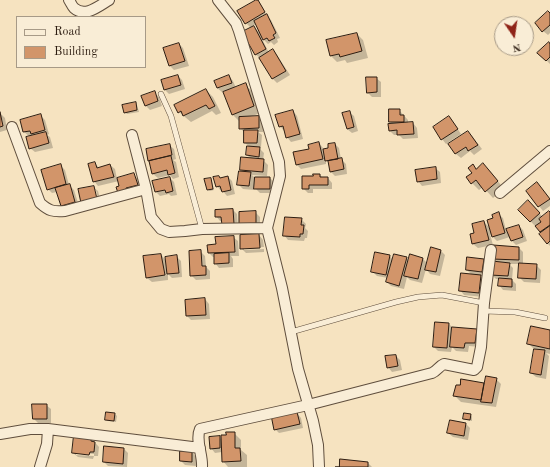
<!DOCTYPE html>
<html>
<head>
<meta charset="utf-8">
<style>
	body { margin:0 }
	#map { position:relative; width:550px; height:467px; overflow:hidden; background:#f6e3c0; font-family:"Old Standard TT",serif }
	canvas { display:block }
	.legend { position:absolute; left:16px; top:16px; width:130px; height:52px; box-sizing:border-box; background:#f9edd6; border:1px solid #a79a87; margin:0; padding:5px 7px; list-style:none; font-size:12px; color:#2d1d11 }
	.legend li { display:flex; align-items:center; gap:8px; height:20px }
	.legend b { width:20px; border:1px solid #a79a87 }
	.north { position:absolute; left:494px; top:16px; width:40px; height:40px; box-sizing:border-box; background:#f9edd6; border:1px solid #a79a87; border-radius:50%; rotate:167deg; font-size:11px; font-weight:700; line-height:16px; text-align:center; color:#2d1d11 }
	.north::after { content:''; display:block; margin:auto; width:14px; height:18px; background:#8f2418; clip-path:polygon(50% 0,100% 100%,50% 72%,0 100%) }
</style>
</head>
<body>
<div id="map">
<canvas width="550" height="467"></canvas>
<ul class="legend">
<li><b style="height:5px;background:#f9edd6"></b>Road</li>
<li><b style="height:11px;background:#d2956a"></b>Building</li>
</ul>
<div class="north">N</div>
</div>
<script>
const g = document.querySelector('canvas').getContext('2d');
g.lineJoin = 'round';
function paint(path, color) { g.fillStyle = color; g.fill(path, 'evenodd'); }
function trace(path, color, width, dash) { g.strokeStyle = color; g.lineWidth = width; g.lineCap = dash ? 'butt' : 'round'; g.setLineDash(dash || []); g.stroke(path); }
paint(new Path2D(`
	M257,0L261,5L268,17L271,20L280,38L277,39L278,42L274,45L271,42L268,44L261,37L269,53L273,50L277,55L290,75L277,83L273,79L260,58L255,54L251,28L246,23ZM256,24L261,34L253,26Z
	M550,14V33L548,35L543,31Z
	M357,34L363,40L368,58L347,63L345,60L337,62L331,56Z
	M179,44L183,48L189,66L174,70L170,66Z
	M550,45V64L539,53Z
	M178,76L182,80L185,89L169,94L165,90Z
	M229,76L233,81L236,88L245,85L252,91L260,113L250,117H258L263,122V132H258L262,135L261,147H258L264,153L263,160L268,165L267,176L252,175L255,178H270L274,182V193H260L254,187V190L243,189L238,184L244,172L241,170L251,159L247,155L250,147L245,143V133L240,128L239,121L232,114L224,91L222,92L217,88Z
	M376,78L381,82V97H372L368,93Z
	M206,90L213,97L221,113L216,115L212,111L191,122L179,112Z
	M154,93L159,97L162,106L150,110L146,106Z
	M135,104L137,105L139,112L127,114L125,112Z
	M399,110L408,120V124L413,123L417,128L418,138L403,139L399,135H394L390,131L393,125L390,122Z
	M293,111L297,116L303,139L291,142L287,137L285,131H284L280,126Z
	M349,112L354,116L358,131L352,133L347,129Z
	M0,113L5,118L7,130L0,132Z
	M40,115L45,120L49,134L47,135L50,137L53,148L35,152L30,148V137L24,132Z
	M449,118L453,122L461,134L446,144L442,139Z
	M468,132L472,136L482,149L474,155L470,151L461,158L456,154L450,144Z
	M319,143L323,148V150L330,149L335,144L339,148L341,159L346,164L347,174L335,176L330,171L329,163L326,160V164L301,169L297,165L310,149Z
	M169,145L174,149L176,159L173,160L176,162L179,177L173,179L170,175L158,178L153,174L150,161L149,160Z
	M95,163L99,168L110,165L115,169L117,179L134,175L138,179L141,189L129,193L120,187L119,181L98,186L94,181Z
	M60,165L65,170L69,185L74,190L79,206L66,210L61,205L57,192L52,193L48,189Z
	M473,166L477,170L490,171L504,189L493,198L483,187L479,190L467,178L473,173Z
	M435,168L440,172L441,183L422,186L418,181Z
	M320,175L323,178H328L332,183V189H313V193H308L303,188L314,177Z
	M219,177L220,178L228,177L232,181L235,194L227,196L222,190L221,191L217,186Z
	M170,178L174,182L177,195L171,196L169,194L160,196L156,192Z
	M210,179L212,181L214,190L210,191L208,190Z
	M93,187L98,191L101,203L87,207ZM94,190H96L99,204Z
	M541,188L550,199V206L543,211L527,191Z
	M528,202L543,217L550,213V246L547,243L542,233L536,225L535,226L520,210Z
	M233,210L237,214L238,228L222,221H220L216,216Z
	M255,212L260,217V228L240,213Z
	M498,214L503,218L506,230L519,226L523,230L527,241L516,245L512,241L510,237L497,241L490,234L493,245L478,248L473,244L471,235L475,234L484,222L490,228L494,219Z
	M301,219L306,224L305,228L308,231L307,238H305L304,241L288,240L284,235Z
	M259,235L263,240L264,247L244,248V250L264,249V252L246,253L241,248Z
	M233,237L238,241L239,256H231L233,259V267L219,268L215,263V257H213L209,253Z
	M494,246L519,248L523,252V264L536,265L541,270L540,283L524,282L519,277L520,264H509L513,268L512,280L516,284V291L503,290L499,285L500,279H496L491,274L498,263L494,259Z
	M431,248L441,251L445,255L440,276L430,274L426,269L422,283L410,280L407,277L404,289L391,286L387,282L388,278L377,276L372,271L390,256L393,260L407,258L409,261L423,259L427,263Z
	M200,251L205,256L206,267L210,271V279L196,280L191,275Z
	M161,255L166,260L176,256L181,261L182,277L172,278L168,274V280L152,282L147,278Z
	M468,258L483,260L488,264L486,276H480L485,280L483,297L464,295L460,290L472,275L467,270Z
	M205,299L209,304L210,319L191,320L187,316Z
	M449,324L453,328L476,330L481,334L480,347L469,346L468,352L456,351L452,347L451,352L438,351L434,347Z
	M550,331V354L546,353L549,356L546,379L536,377L531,373L535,350L528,343Z
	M396,356L400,360L402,370L392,372L388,367Z
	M496,379L501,384L496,407L461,402L455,396L483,384L485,386Z
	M46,405L51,409V423H38L34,419Z
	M107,413L115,414L117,416L116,422L108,421L106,419Z
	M297,413L301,418L303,428L279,433L275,429Z
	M471,415L472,417V421L466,420L464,419Z
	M466,424L470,428L468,440L453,437L448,433Z
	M234,433L241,440V450L247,455V467H228L223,461L222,452L215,453L211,448L219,437L222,440Z
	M91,438L99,447L98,456H94V454L76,453V455L94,456L93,459L78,457L73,453Z
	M124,449L128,453L127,467L108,466L104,462Z
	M192,452L196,457V466L185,465L181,461Z
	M368,463L372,467H340Z`), '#0003');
const building = new Path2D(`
	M256,0H258L265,12L245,24L237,11Z
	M548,11L550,13V25L542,32L535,23Z
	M267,14L276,33L273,35L275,38L269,41L267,38L263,40L254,21Z
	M254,26L266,49L255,55L242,32Z
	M357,33L362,51L340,57L339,54L330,56L326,40Z
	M549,42L550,44V57L546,61L537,53Z
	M179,43L185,61L169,66L163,48Z
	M273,49L286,71L272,79L259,58Z
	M178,75L181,85L164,90L161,80Z
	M229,75L232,83L217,88L214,81Z
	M366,77H377V92L367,93Z
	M246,83L254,106L232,115L223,92Z
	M206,89L215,106L209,109L206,105L183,116L181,111L178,113L174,105Z
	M155,91L158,101L145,106L141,96Z
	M136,102L137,110L124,113L122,105Z
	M389,109H400V115H404V122H389Z
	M293,110L300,134L286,138L283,126L279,127L275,115Z
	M350,111L354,127L347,129L342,113Z
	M0,112L3,126L0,127Z
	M41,114L45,130L31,134L30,131L23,132L20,120Z
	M259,116V128L239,129V117Z
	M449,116L458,129L441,140L433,127Z
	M413,122L414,134L397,135V130L389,131L388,124Z
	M244,130H258L257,143H244Z
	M468,131L478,145L468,151L466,147L455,154L448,144Z
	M46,132L49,143L29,149L26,137Z
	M319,142L323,159L296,165L293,152L309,149L308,145Z
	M335,143L338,159L325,161L323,149L328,148V144Z
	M170,144L172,155L148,161L146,149Z
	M247,146L260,147L259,157L246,155Z
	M171,156L175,173L168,175L167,170L152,174L149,161Z
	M241,157L264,159L263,172L240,170Z
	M342,158L344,169L330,172L328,161Z
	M95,162L97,168L110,164L114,177L93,182L88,164Z
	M483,163L498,181L485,192L476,180L471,184L466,177L472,173L468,168L473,164L476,169Z
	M61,164L66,184L47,190L41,170Z
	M436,167L437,179L417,182L415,170Z
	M239,171L251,172L249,186L237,185Z
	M134,173L138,185L126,188V190L118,193L116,187L119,186L117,178Z
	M313,174H320V177H328V185H309V189H302V176H313Z
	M219,176L220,178L228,176L231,190L222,192L220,186L216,187L213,177Z
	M170,177L173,191L166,193L165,190L155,192L152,181Z
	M255,177H270V189H254Z
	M211,178L213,189L207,190L204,179Z
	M537,182L550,199L538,207L526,191Z
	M70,184L75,202L61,206L55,188Z
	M94,186L97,199L81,203L78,189Z
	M528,200L540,213L530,222L518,210Z
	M233,209L234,224L222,225L221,217H215V210Z
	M256,211V224H239V212Z
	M549,211L550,212V225L540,232L535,226L541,222L539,219Z
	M499,212L505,233L492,237L487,220L493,218L492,215Z
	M285,217L302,218L301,225H304L303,234H300V237L283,236Z
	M484,221L489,240L472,244L470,234L474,233L472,224Z
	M519,225L523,237L511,241L506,229Z
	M550,226V241L547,244L539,234Z
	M259,234L260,248L240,249V235Z
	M234,236L235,252L208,253L207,245L216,244L215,237Z
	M493,245L519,247V260L492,259Z
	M431,247L441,250L436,272L425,270Z
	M201,250L202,266H206V275L190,276L189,251Z
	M375,252L390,255L386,275L371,272Z
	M229,253V263L214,264V254Z
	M161,254L165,275L146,278L143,256Z
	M394,254L407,257L399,286L386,282Z
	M410,254L423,258L418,279L404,276Z
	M177,255L179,273L167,274L165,257Z
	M467,257L484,259L482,272L466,270Z
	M492,261L510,263L508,276L490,275Z
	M519,263L537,264L536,279L518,278Z
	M461,273L481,275L479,293L459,291Z
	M499,278L512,279V287L498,286Z
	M205,298L206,315L186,316L185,300Z
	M435,322L449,323L447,348L433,347Z
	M531,326L550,330V349L527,344Z
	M452,327L477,329L475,343H465L464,348L450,347Z
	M534,349L545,350L541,375L530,373Z
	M396,355L398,366L387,368L385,356Z
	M486,376L497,378L492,403L481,402Z
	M461,379L484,383L481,400L453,396L456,385H460Z
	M32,404H47V419H33Z
	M106,412L115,413L114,421L105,420Z
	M297,412L300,424L274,430L271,415Z
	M464,413L471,414L470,420L463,419Z
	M450,420L466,423L464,436L447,433Z
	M226,432H235V448H240L241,461L222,462L221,435H226Z
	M74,435L91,437V441L95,442L94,452H90L89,455L72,453Z
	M220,436V448L210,449L209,437Z
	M104,446L124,448L123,464L103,462Z
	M180,451H192V462L180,461Z
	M340,459L368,462V467H335H339Z`);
paint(building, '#d2956a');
trace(building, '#2d1d11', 1);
const lane = new Path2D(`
	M161,94L171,116L202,229
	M484,311L515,312L545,318
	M291,332L396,302L418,297L442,295L484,303`);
const street = new Path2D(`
	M69,0C71,3 72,6 74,8C85,18 99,6 109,0
	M218,0L236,23L239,31L279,162L280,176L267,228
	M12,127L40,203C49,211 53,212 65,211L146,189
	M132,135L146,189L151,217L161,229L169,232L185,231L202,229L267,228L282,288L298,369L313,421L318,445L319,467
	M500,193L550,151
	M0,434L30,429H48L200,448
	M40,467L47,444L48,429
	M202,467C203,455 195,440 200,429L308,405L432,373C437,371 439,366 444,364L474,370L477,367L481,347L484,303L491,250`);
trace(lane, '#5f4e3d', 6);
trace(street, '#5f4e3d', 12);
trace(lane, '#f9edd6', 5);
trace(street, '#f9edd6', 10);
</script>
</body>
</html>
